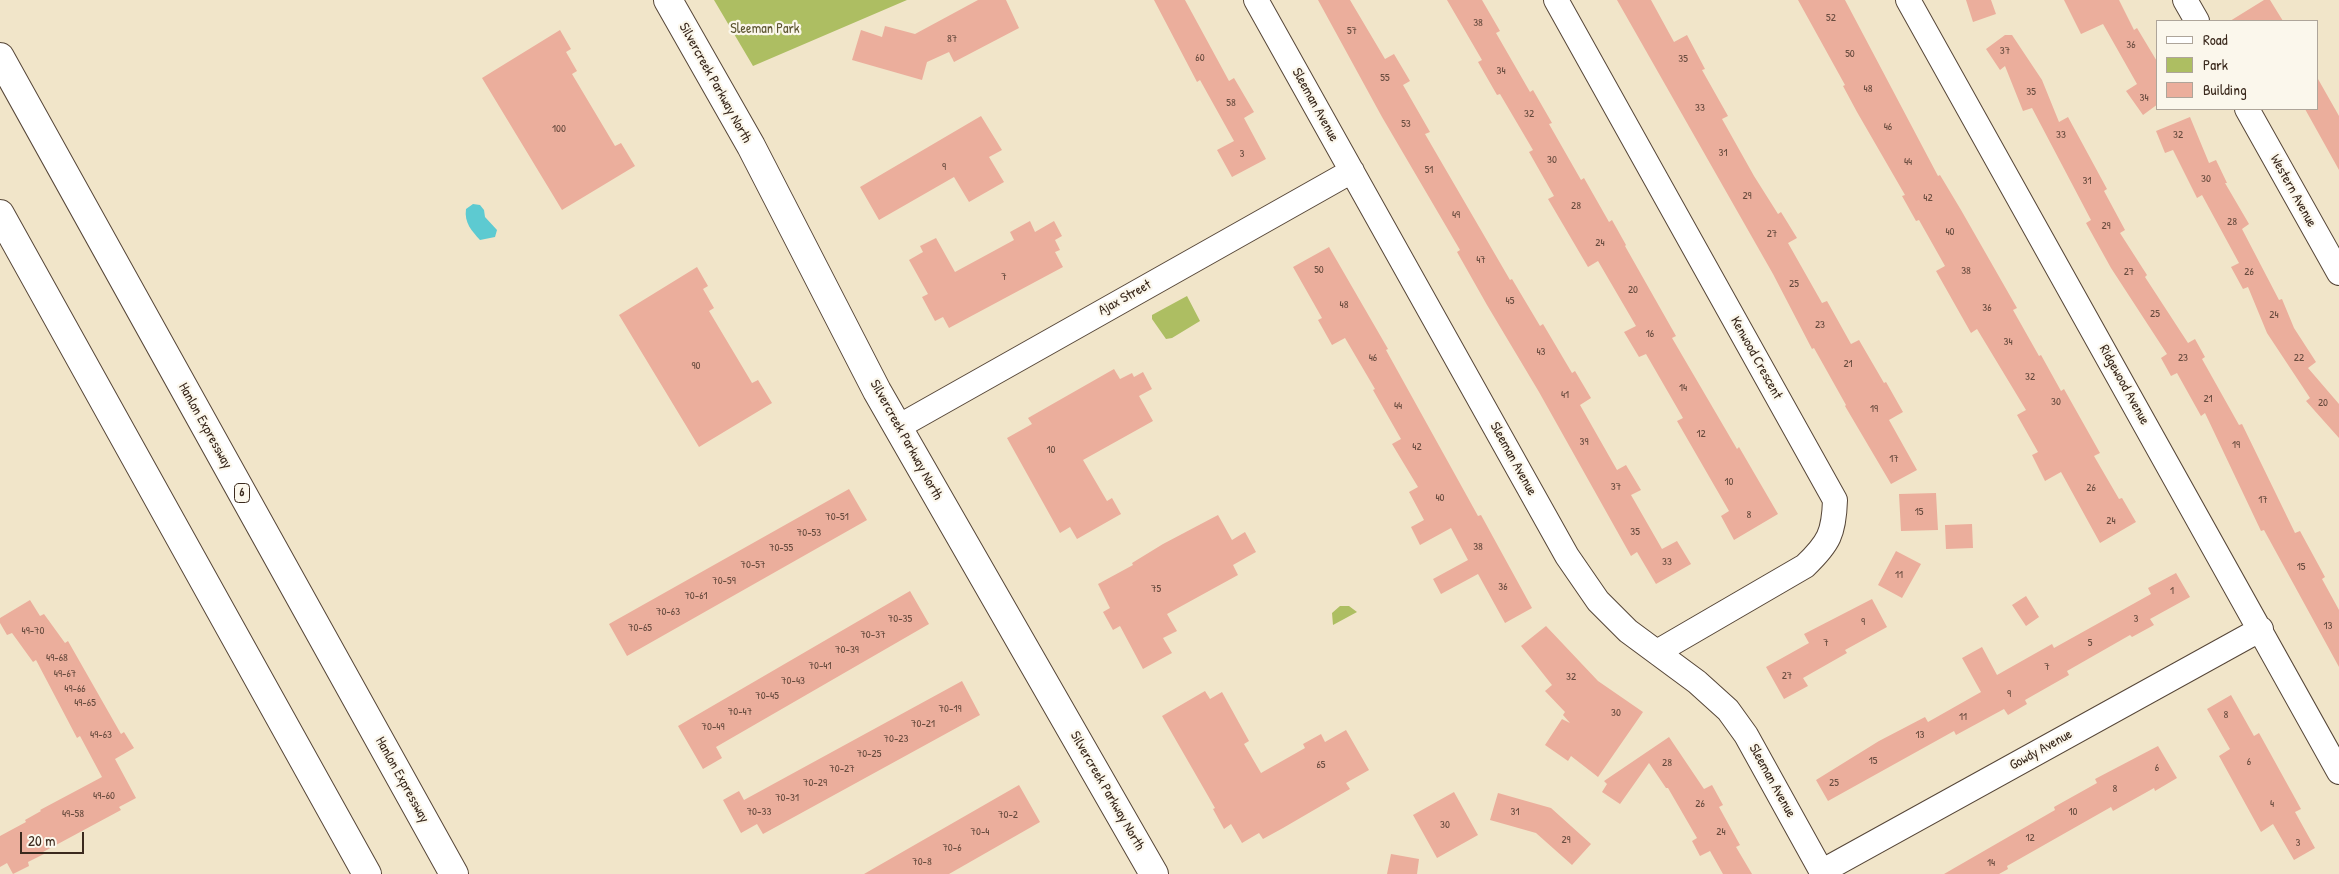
<!DOCTYPE html>
<html>
<head>
<meta charset="utf-8">
<style>
	body { margin:0 }
	#map { position:relative; width:2339px; height:874px; overflow:hidden; background:#f1e5c9; font-family:"Patrick Hand",sans-serif }
	canvas { display:block }
	.legend { position:absolute; left:2156px; top:20px; width:162px; height:90px; box-sizing:border-box; background:#fbf7ec; border:1px solid #aea59a; margin:0; padding:6px 9px; list-style:none; font-size:15px; color:#3b2a1e }
	.legend li { display:flex; align-items:center; gap:10px; height:25px }
	.legend b { width:25px; border:1px solid #aea59a }
	.scale { position:absolute; left:20px; top:832px; width:64px; height:22px; box-sizing:border-box; border:2px solid #3b2a1e; border-top:0; padding-left:6px; font-size:15px; line-height:18px; white-space:nowrap; color:#3b2a1e; -webkit-text-stroke:4px #fbf7ec; paint-order:stroke }
</style>
</head>
<body>
<div id="map">
<canvas width="2339" height="874"></canvas>
<ul class="legend">
<li><b style="height:6px;background:#fff"></b>Road</li>
<li><b style="height:14px;background:#adbe62"></b>Park</li>
<li><b style="height:14px;background:#ebae9c"></b>Building</li>
</ul>
<div class="scale">20 m</div>
</div>
<script>
const g = document.querySelector('canvas').getContext('2d');
g.lineJoin = 'round';
function paint(path, color) { g.fillStyle = color; g.fill(path, 'evenodd'); }
function trace(path, color, width, dash) { g.strokeStyle = color; g.lineWidth = width; g.lineCap = dash ? 'butt' : 'round'; g.setLineDash(dash || []); g.stroke(path); }
function drawText(font, color, halo, rows, align = 'center') {
  g.font = font + ' "Patrick Hand",sans-serif'; g.lineWidth = 4.5; g.setLineDash([]); g.textBaseline = 'middle'; g.strokeStyle = halo; g.fillStyle = color; for (const [text, x, y, turn = 0] of rows) {
    g.save(); g.translate(x, y); g.rotate((+turn || 0) * Math.PI / 180); g.textAlign = isNaN(turn) ? turn : align; if (halo) g.strokeText(text, 0, 0); g.fillText(text, 0, 0); g.restore();
  }
}
paint(new Path2D(`
	M714,0H907L753,66Z
	M1187,296L1200,321L1172,338L1166,339L1152,319V315Z
	M1340,606H1349L1357,612L1333,625L1332,613Z`), '#adbe62');
paint(new Path2D(`
	M473,204L480,205L484,210L485,217L497,230L495,237L480,240C472,231 464,223 466,209Z`), '#5dcad1');
paint(new Path2D(`
	M978,0H1006L1019,28L954,62L949,52L927,62L922,80L852,60L861,30L882,37L885,26L915,34Z
	M1154,0H1185L1229,81L1234,78L1254,112L1244,118L1266,159L1232,177L1217,150L1234,141L1200,80L1197,82Z
	M1318,0H1350L1385,59L1394,54L1410,81L1403,85L1430,132L1425,134L1510,280L1512,279L1540,326L1543,324L1572,373L1575,371L1591,398L1580,405L1617,470L1626,465L1641,490L1631,495L1662,549L1677,541L1691,564L1656,584L1637,552L1631,556L1539,392L1487,305L1457,252L1460,250L1382,117Z
	M1447,0H1482L1500,31L1496,33L1530,92L1533,90L1552,123L1549,124L1581,180L1584,178L1609,222L1612,220L1626,245L1625,246L1676,336L1672,338L1737,449L1739,447L1778,514L1734,540L1721,516L1729,511L1677,421L1683,418L1646,354L1639,357L1624,332L1636,326L1598,261L1588,267L1548,199L1554,196L1529,152L1533,150L1500,94L1497,95L1478,62L1482,60Z
	M1617,0H1651L1674,42L1687,35L1705,69L1702,70L1728,116L1722,119L1754,176L1778,214L1781,212L1797,238L1788,243L1822,303L1827,301L1851,344L1859,340L1884,383L1886,382L1903,412L1889,420L1917,470L1891,484L1845,406L1846,405L1814,348L1812,349L1773,274Z
	M1798,0H1845L1938,176L1940,175L1961,210L2017,308L2013,310L2039,356L2041,355L2061,391L2064,389L2100,453L2094,456L2119,499L2122,498L2136,522L2100,543L2061,472L2045,481L2032,455L2038,452L2017,415L2026,410L1977,329L1971,333L1936,271L1945,266L1919,220L1916,221L1902,196L1905,195L1857,112L1843,86L1845,85Z
	M1966,0H1991L1996,14L1973,22Z
	M2064,0H2119L2134,30L2137,28L2158,63V104L2143,115L2126,91L2137,84L2103,24L2081,34Z
	M2264,0H2270L2283,21H2230Z
	M560,30L571,49L566,52L577,71L572,74L615,146L621,143L635,166L562,210L482,78Z
	M2005,35H2012L2042,80L2059,122L2068,117L2107,189L2104,191L2125,230L2120,233L2147,275L2145,277L2188,343L2195,339L2205,357L2202,359L2239,425L2242,424L2295,533L2300,531L2325,577L2322,579L2339,610V667L2264,530L2261,531L2205,413L2201,416L2177,373L2171,376L2161,358L2167,354L2111,268L2086,223L2091,220L2032,108L2023,111L2005,66L2000,70L1986,49Z
	M2318,79L2339,116V170L2305,109H2318Z
	M981,116L1002,150L989,157L1004,182L969,202L954,177L879,220L860,187Z
	M2190,117L2209,163L2216,160L2227,183H2225L2249,224L2242,229L2279,300L2282,299L2294,328L2316,362L2308,368L2339,404V438L2306,401L2310,398L2267,333L2248,287L2243,289L2231,267L2239,263L2202,195L2197,198L2173,150L2165,153L2156,131Z
	M1030,221L1035,232L1054,221L1062,236L1055,240L1060,250L1055,252L1063,267L949,328L943,317L935,321L922,297L928,294L909,260L923,252L920,246L936,238L955,272L1014,240L1010,232Z
	M1329,247L1388,349L1386,350L1478,516L1481,515L1532,608L1505,623L1478,574L1441,594L1433,579L1468,560L1451,528L1420,545L1411,527L1424,520L1409,492L1418,487L1392,444L1401,439L1373,390L1375,389L1345,338L1332,345L1318,320L1322,318L1293,267Z
	M697,267L708,286L703,289L714,308L709,311L752,383L758,380L772,403L699,447L619,315Z
	M1114,369L1120,379L1132,373L1134,377L1143,372L1152,389L1139,396L1153,421L1083,460L1107,501L1112,498L1121,514L1077,539L1070,527L1060,533L1007,438L1032,424L1028,418Z
	M849,489L867,520L627,656L609,624Z
	M1936,493L1938,530L1901,531L1899,494Z
	M1218,515L1232,540L1245,532L1256,552L1233,565L1238,575L1167,614L1177,631L1163,638L1172,653L1143,669L1120,626L1113,630L1103,612L1110,608L1098,584L1133,565L1132,563L1163,544Z
	M1972,524L1973,548L1946,549L1945,525Z
	M1896,551L1921,564L1902,598L1878,585Z
	M2176,573L2190,597L2150,619L2154,625L2132,637L2130,635L2067,671L2069,675L2025,700L2027,704L2008,715L2004,709L1956,735L1954,731L1828,801L1816,780L1879,741L1925,717L1928,722L1981,692L1962,658L1982,647L1997,675L2052,644L2054,648L2151,594L2148,588Z
	M910,591L929,624L716,747L722,758L703,769L678,726Z
	M2026,596L2039,617L2026,626L2012,605Z
	M1872,599L1887,627L1845,650L1847,653L1803,678L1808,686L1784,699L1766,667L1809,643L1804,634Z
	M30,600L40,616L44,614L65,643L68,641L121,734L124,732L134,748L115,759L136,798L119,807L121,810L43,852L44,854L28,862L29,866L13,874L7,863L0,867V836L26,822L25,820L41,811L40,810L102,777L80,736L77,738L36,660L33,662L12,633L7,635L0,623V618Z
	M1546,626L1598,681L1643,712L1598,777L1571,756L1568,761L1545,745L1562,719L1570,723L1563,715L1565,712L1545,691L1552,685L1521,646Z
	M962,681L980,715L763,834L757,824L741,833L723,800L739,791L744,800Z
	M1205,691L1210,699L1222,692L1249,741L1244,744L1261,773L1305,748L1303,744L1321,734L1325,742L1346,730L1369,770L1346,783L1350,789L1283,828L1263,839L1259,833L1242,843L1231,824L1224,829L1213,809L1215,808L1162,716Z
	M2231,695L2254,736L2259,733L2301,809L2295,812L2315,848L2294,860L2273,824L2261,832L2219,756L2230,749L2207,709Z
	M1669,737L1704,789L1712,785L1723,805L1719,807L1740,845L1736,847L1752,874H1723L1710,851L1700,856L1692,841L1697,838L1668,788H1666L1649,763L1620,804L1602,792L1607,784L1604,781Z
	M2158,746L2177,778L2155,791L2154,788L2113,811L2111,807L2007,866L2008,869L1999,874H1944L2055,810L2054,807L2097,783L2095,779Z
	M1019,785L1040,822L949,874H864Z
	M1454,792L1478,835L1437,858L1413,815Z
	M1498,793L1551,808L1591,844L1572,865L1536,833L1490,820Z
	M1391,854L1419,859L1417,874H1387Z`), '#ebae9c');
const minor = new Path2D(`
	M1256,0L1567,556L1598,601L1628,631L1697,682L1728,710L1746,735L1823,874
	M1556,0L1835,500C1834,533 1829,543 1805,566L1657,652
	M1908,0L2339,772
	M2185,0L2197,21
	M2247,109L2339,273
	M898,427L1352,171
	M1821,872L2261,629`);
const major = new Path2D(`
	M668,0L751,146L877,391L1154,874`);
const highway = new Path2D(`
	M0,57L454,874
	M0,214L367,874`);
trace(minor, '#564638', 26);
trace(major, '#564638', 30);
trace(highway, '#564638', 30);
trace(minor, '#fff', 24);
trace(major, '#fff', 28);
trace(highway, '#fff', 28);
drawText('11px', '#674b3e', null, [
	["52",1831,18],
	["38",1478,23],
	["57",1352,31],
	["87",952,39],
	["36",2131,45],
	["37",2005,51],
	["50",1850,54],
	["60",1200,58],
	["35",1683,59],
	["34",1501,71],
	["55",1385,78],
	["48",1868,89],
	["35",2031,92],
	["34",2144,98],
	["58",1231,103],
	["33",1700,108],
	["32",1529,114],
	["53",1406,124],
	["46",1888,127],
	["100",559,129],
	["33",2061,135],
	["32",2178,135],
	["31",1723,153],
	["3",1242,154],
	["30",1552,160],
	["44",1908,162],
	["9",944,167],
	["51",1429,170],
	["30",2206,179],
	["31",2087,181],
	["29",1747,196],
	["42",1928,198],
	["28",1576,206],
	["49",1456,215],
	["28",2232,222],
	["29",2106,226],
	["40",1950,232],
	["27",1772,234],
	["24",1600,243],
	["47",1481,260],
	["50",1319,270],
	["38",1966,271],
	["27",2129,272],
	["26",2249,272],
	["7",1004,277],
	["25",1794,284],
	["20",1633,290],
	["45",1510,301],
	["48",1344,305],
	["36",1987,308],
	["25",2155,314],
	["24",2274,315],
	["23",1820,325],
	["16",1650,334],
	["34",2008,342],
	["43",1541,352],
	["46",1373,358],
	["23",2183,358],
	["22",2299,358],
	["21",1848,364],
	["90",696,366],
	["32",2030,377],
	["14",1683,388],
	["41",1565,395],
	["21",2208,399],
	["30",2056,402],
	["20",2323,403],
	["44",1398,406],
	["19",1874,409],
	["12",1701,434],
	["39",1584,442],
	["19",2236,445],
	["42",1417,447],
	["10",1051,450],
	["17",1894,459],
	["10",1729,482],
	["37",1616,487],
	["26",2091,488],
	["40",1440,498],
	["17",2263,500],
	["15",1919,512],
	["8",1749,515],
	["70-51",837,517],
	["24",2111,521],
	["35",1635,532],
	["70-53",809,533],
	["38",1478,547],
	["70-55",781,548],
	["33",1667,562],
	["70-57",753,565],
	["15",2301,567],
	["11",1899,575],
	["70-59",724,581],
	["36",1503,587],
	["75",1156,589],
	["1",2172,591],
	["70-61",696,596],
	["70-63",668,612],
	["70-35",900,619],
	["3",2136,619],
	["9",1863,622],
	["13",2328,626],
	["70-65",640,628],
	["49-70",33,631],
	["70-37",873,635],
	["7",1826,643],
	["5",2090,643],
	["70-39",847,650],
	["49-68",57,658],
	["70-41",820,666],
	["7",2047,667],
	["49-67",65,674],
	["27",1787,676],
	["32",1571,677],
	["70-43",793,681],
	["49-66",75,689],
	["9",2009,694],
	["70-45",767,696],
	["49-65",85,703],
	["70-19",950,709],
	["70-47",740,712],
	["30",1616,713],
	["8",2226,715],
	["11",1963,717],
	["70-21",923,724],
	["70-49",713,727],
	["49-63",101,735],
	["13",1920,735],
	["70-23",896,739],
	["70-25",869,754],
	["15",1873,761],
	["6",2249,762],
	["28",1667,763],
	["65",1321,765],
	["6",2157,768],
	["70-27",842,769],
	["70-29",815,783],
	["25",1834,783],
	["8",2115,789],
	["49-60",104,796],
	["70-31",787,798],
	["26",1700,804],
	["4",2272,804],
	["70-33",759,812],
	["31",1515,812],
	["10",2073,812],
	["49-58",73,814],
	["70-2",1008,815],
	["30",1445,825],
	["70-4",980,832],
	["24",1721,832],
	["12",2030,838],
	["29",1566,840],
	["3",2298,843],
	["70-6",952,848],
	["70-8",922,862],
	["14",1991,863]
]);
for (const [x, y, w] of [
	[242,493,15]
]) { const box = new Path2D(); box.roundRect(x - w / 2, y - 9.5, w, 19, 4); g.fillStyle = '#fbf7ec'; g.fill(box); trace(box, '#3b2a1e', 1); }
drawText('bold 12px', '#3b2a1e', null, [
	["6",242,493]
]);
drawText('14px', '#5d5632', '#fbf7ec', [
	["Sleeman Park",765,29]
]);
drawText('14px', '#3b2a1e', '#fbf7ec', [
	["Silvercreek Parkway North",715,83,61],
	["Sleeman Avenue",1315,105,61],
	["Western Avenue",2293,191,61],
	["Ajax Street",1125,298,-29],
	["Kenwood Crescent",1756,358,61],
	["Ridgewood Avenue",2124,385,61],
	["Hanlon Expressway",205,426,61],
	["Silvercreek Parkway North",906,440,61],
	["Sleeman Avenue",1513,459,61],
	["Gowdy Avenue",2041,750,-29],
	["Hanlon Expressway",402,780,61],
	["Sleeman Avenue",1772,781,61],
	["Silvercreek Parkway North",1107,791,60]
]);
</script>
</body>
</html>
